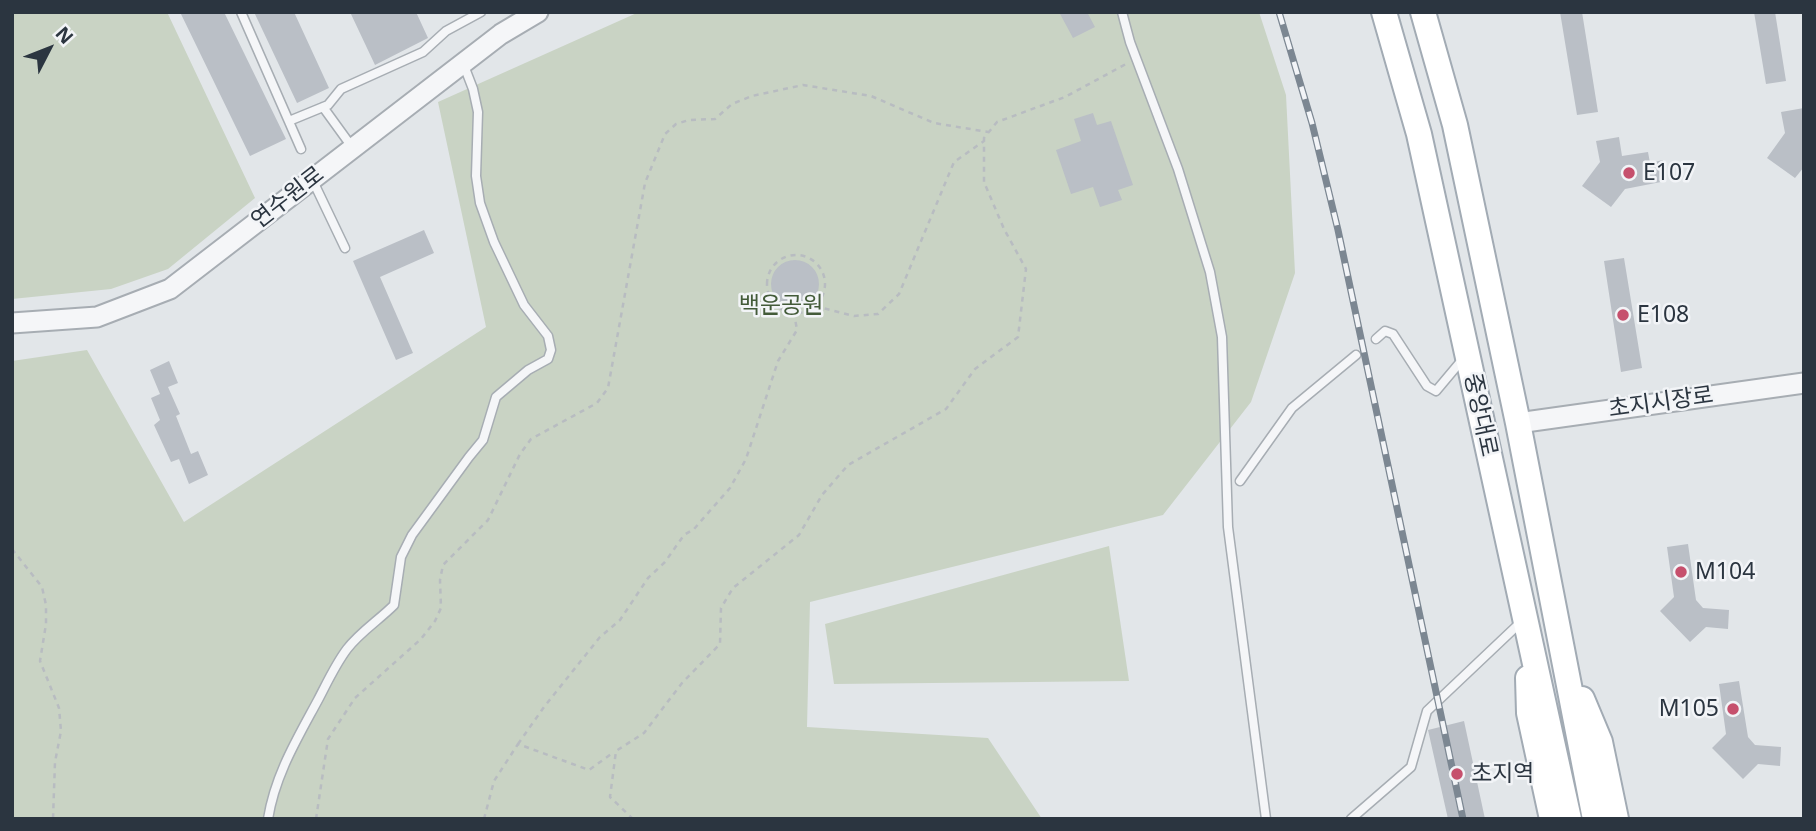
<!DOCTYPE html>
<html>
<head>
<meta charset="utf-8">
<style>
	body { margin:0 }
	#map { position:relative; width:1816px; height:831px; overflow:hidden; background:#e2e6e9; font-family:"Noto Sans",sans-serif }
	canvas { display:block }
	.frame { position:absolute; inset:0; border:14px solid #2b3540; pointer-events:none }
	.north { position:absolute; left:14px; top:14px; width:70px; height:70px; -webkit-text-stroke:5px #f2f4f7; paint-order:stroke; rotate:48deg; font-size:19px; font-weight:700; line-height:28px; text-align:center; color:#2b3540 }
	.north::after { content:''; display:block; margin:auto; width:24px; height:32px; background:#2b3540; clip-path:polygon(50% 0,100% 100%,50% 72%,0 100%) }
</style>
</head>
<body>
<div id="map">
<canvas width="1816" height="831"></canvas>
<div class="frame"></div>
<div class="north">N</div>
</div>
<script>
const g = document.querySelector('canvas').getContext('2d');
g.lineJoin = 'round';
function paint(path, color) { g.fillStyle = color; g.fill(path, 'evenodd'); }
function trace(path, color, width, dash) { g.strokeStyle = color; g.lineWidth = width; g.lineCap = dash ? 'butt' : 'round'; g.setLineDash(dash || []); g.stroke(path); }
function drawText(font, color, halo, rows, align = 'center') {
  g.font = font + ' "Noto Sans","Noto Sans KR",sans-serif'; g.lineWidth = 5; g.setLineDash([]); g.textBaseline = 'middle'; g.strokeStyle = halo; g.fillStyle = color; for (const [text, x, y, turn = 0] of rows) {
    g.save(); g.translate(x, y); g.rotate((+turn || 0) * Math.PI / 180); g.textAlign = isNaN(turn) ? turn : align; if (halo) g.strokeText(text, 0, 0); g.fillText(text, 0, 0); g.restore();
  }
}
paint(new Path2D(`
	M12,12H167L255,198L168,269L111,289L12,299Z
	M639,12H1259L1286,95L1295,273L1251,402L1163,515L810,602L807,727L988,738L1042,819H12V361L87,350L184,522L486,327L438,102Z
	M1109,546L1129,681L834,684L825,624Z`), '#c9d3c4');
paint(new Path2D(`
	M180,12H224L286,139L250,156Z
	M254,12H294L329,88L297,103Z
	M350,12H416L428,38L375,65Z
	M1059,12H1087L1095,27L1073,38Z
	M1560,12H1582L1598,112L1577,115Z
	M1754,12H1775L1786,81L1766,84Z
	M1804,108V167L1795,178L1767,158L1785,133L1781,112Z
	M1093,113L1097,125L1111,121L1133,185L1118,190L1122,200L1100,207L1093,187L1071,194L1056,150L1081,141L1074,119Z
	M1619,137L1622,156L1648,152L1650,163L1663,160L1666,181L1625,189L1611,207L1582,186L1600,162L1596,141Z
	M424,230L434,253L380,277L413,353L396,360L353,261Z
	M1624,258L1642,368L1621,372L1604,261Z
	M771 284a24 24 0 1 1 48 0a24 24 0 1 1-48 0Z
	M169,361L178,383L168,387L180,414L176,416L191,454L198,451L208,475L189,484L179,459L171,462L154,425L160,420L151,398L160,394L150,370Z
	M1688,544L1696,600L1703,608L1729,610L1728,629L1706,627L1690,642L1660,611L1674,597L1667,547Z
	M1739,681L1748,737L1755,745L1781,747L1780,766L1758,764L1743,779L1712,748L1726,734L1719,684Z
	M1464,721L1485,819H1448L1428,730Z`), '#babfc6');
const service = new Path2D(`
	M241,12L301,149
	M1122,12L1130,42L1178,169L1210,272L1222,337L1228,527L1266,819
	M323,107L352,147
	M289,121L328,105L341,89L423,52L446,31L481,12
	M313,181L345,248
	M1376,339L1385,331L1393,334L1427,386L1436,391L1462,360
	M1240,481L1292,408L1356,355
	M268,819C275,775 297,739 318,700C327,683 335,665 347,649C360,632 379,620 394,605L401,557L412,535L469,457L483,440L496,397L528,370L548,359L551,350L548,336L524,305L494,242L480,203L476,176L478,112L473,89L463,63
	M1351,819L1411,767L1427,711L1521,622`);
const tertiary = new Path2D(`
	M12,323L97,317L170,289L501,34L538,12
	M1518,423L1804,383`);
const primary = new Path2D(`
	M1384,12L1419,134L1569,819
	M1423,12L1455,125L1518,423L1595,819
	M1528,678L1529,713L1552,819
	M1582,699L1600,742L1616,819`);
trace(service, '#a7adb3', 11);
trace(tertiary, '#a7adb3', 23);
trace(primary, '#a2abb4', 28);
trace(new Path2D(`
	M767 284a29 29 0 1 1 58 0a29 29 0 1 1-58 0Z
	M815,306L854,316L878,314L899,294L954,162L984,141
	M12,549L42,587L46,605V624L40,661L59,708L61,731L55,762L53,819
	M518,744L544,707L600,637L620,620L648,578L665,562L684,535L694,529L730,488L746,459L778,361L797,330L794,313
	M316,819L328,739L355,698L421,639L435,621L441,608L440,580L443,565L488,520L520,454L531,439L597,403L608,388L645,183L665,134L676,124L689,120L715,119L732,104L752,96L803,85L871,96L934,123L988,132
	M484,819L494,781L518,744L589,770L614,752
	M633,819L610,797L616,751L644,733L682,683L720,644L721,608L733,588L799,535L822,495L848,465L946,409L975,369L1018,337L1026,269L1004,229L984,182V138L997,122L1065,97L1126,64`), '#b8bcc1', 2.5, [5, 5]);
trace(service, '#f5f6f8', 8);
trace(tertiary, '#f5f6f8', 19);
trace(primary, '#fff', 24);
const rail = new Path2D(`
	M1279,12L1312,123L1338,230L1463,819`);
trace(rail, '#7c8792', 7);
trace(rail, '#f2f4f7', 4.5, [13]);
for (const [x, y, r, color] of [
	[1629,173,7,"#c6506d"],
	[1623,315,7,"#c6506d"],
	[1681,572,7,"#c6506d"],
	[1733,709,7,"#c6506d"],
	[1457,774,7,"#c6506d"]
]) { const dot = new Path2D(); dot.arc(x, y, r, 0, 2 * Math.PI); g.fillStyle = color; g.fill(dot); trace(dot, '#f2f4f7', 2.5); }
drawText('23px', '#2b3540', '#f2f4f7', [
	["E107",1643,173],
	["E108",1637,315],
	["M104",1695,572],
	["M105",1719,709,"right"],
	["초지역",1471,774]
], 'left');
drawText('23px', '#2b3540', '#f2f4f7', [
	["연수원로",288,198,-38],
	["초지시장로",1661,403,-8],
	["중앙대로",1480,415,78]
]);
drawText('23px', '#435b39', '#f2f4f7', [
	["백운공원",781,306]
]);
</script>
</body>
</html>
